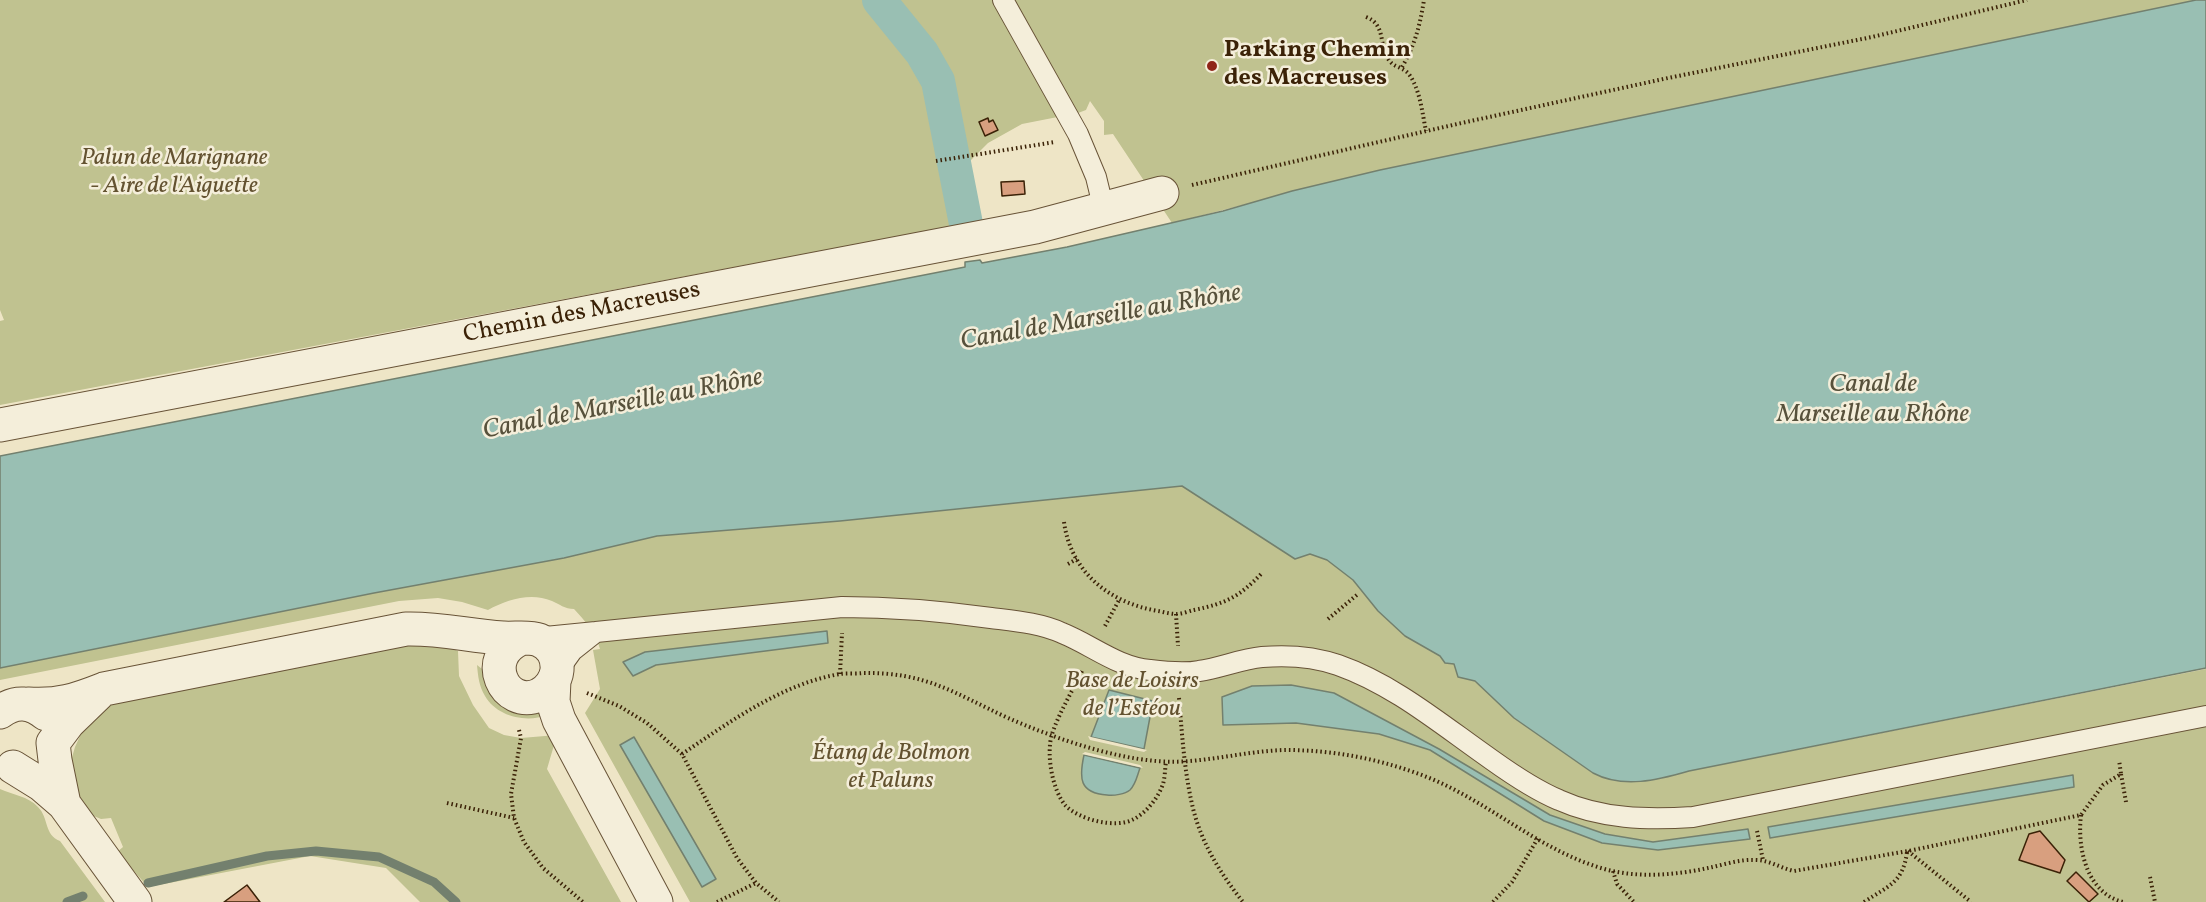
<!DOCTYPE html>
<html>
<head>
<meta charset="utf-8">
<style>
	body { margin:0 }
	canvas { display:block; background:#eee5c6 }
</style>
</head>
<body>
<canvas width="2206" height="902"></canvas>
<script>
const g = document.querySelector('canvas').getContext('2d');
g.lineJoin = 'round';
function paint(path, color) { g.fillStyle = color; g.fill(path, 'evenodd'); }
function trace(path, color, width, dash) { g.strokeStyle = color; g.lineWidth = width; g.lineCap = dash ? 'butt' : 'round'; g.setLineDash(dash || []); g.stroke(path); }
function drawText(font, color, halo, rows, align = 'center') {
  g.font = font + ' Vollkorn,serif'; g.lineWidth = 5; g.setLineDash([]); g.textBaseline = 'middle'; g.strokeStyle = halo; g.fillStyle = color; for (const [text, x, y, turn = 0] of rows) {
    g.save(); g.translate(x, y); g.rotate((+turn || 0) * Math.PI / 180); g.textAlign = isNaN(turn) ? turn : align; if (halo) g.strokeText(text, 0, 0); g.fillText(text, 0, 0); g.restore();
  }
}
paint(new Path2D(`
	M0,0H2196L1380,170L1172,223L1113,134L1104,135V121L1090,101L1086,110L1078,113L1022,124L988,143L968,163L980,221L0,405V321L4,320L0,310Z
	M1182,486L1242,525L1327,560L1353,580L1378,611L1405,636L1454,664L1458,677L1475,680L1514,718L1593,773C1623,789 1658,780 1689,771L2206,669V902H690L585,713L600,689L593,650L600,649C596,633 585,621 574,609C565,609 559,604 552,601C530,592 507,600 488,610L462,602L438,598L399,601L0,680V668L374,593L564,558L657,536L840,521Z
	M418,640L438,643L458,651L459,676L473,705L489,728L504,735L521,738L557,735L547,769L621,902H420L386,868L310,856L148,887L117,852L123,847L111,818L101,819L89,814L78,803L68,771L75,747L85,725L109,704Z
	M477,665L534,710L547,715C527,723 497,717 485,696C479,686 478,676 477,665Z
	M0,789C13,795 28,796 38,807C49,818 44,835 60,841L105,902H0Z`), '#c0c290');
const water = new Path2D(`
	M2196,0H2206V668L1689,771C1658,780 1623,789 1593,773L1514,718L1475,681L1458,677L1454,664L1445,663L1440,656L1405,636L1378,611L1353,580L1327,560L1310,554L1295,559L1182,486L840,521L657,536L564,558L374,593L0,668V456L965,267V262L980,260L982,263L1067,247L1223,211L1292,191L1380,170Z
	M827,631L828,643L656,665L633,676L623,662L645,652Z
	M1291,685L1334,693L1439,749L1550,815L1605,834L1653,842L1748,829L1750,839L1658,850L1602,843L1544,821L1430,750L1379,734L1296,723L1223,725L1222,697L1252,686Z
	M1109,690L1153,701L1144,749L1091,737Z
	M634,737L716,879L702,887L620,745Z
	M1084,755L1140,768C1137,776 1136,784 1130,790C1125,794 1114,796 1107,795C1079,793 1079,778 1084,755Z
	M2073,775L2074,787L1770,838L1768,827Z`);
paint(water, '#99bfb3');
trace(water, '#73806e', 1.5);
paint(new Path2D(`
	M1088,736L1091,737L1147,750L1144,752L1090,740Z
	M1085,752L1140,765L1143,768L1082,754Z`), '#eee5c6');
trace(new Path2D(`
	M148,883L267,856L316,851L379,857L434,882L456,902
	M67,902L83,896`), '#73806e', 9);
trace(new Path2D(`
	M879,0L922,53L938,81L966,224`), '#99bfb3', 34);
const building = new Path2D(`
	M988,118L989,122L993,120L998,130L985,136L979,122Z
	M1024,181L1025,194L1002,196L1001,182Z
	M2040,831L2065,860L2060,873L2019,860L2029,834Z
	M2076,872L2098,894L2089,902L2067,881Z
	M247,885L260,902H224Z`);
paint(building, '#d89f7f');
trace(building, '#3b2207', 1.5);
const lane = new Path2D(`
	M1003,0L1078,134L1096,177L1104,210
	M596,632L842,607C892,607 941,611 991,618C1015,621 1040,623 1062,633C1092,645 1117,667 1150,670C1166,672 1183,674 1199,671C1220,668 1241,659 1262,657C1286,655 1315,657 1338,665C1395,685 1443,726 1492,760C1513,775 1535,790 1559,800C1601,819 1647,820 1693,817L2206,716
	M535,638L596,632L572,651L557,672`);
const street = new Path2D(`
	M0,425L1035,227L1162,193
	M554,680L553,702L559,720L656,902
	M28,704C59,706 76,700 104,689L406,629C441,628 469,636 503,638C514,639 528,636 539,640C551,645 558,657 557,670C556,680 549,690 539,695C504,710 480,657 520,639
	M0,712C16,700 31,702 46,714
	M13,767L42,785L64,804L55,760L53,743L68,723L98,694
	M64,804L135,902`);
trace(lane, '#685337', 22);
trace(street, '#685337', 35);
trace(new Path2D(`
	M1366,17C1387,25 1378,46 1389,60C1393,67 1402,67 1408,73C1420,88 1422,112 1426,131
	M1402,67C1415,45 1420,25 1424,0
	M936,161L1055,142
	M1192,185L1457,124L1668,78L1872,37L2027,0
	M1064,522C1071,573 1110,603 1158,611C1164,612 1170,614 1176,614C1182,614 1189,611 1194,610C1227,603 1239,597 1262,573
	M1068,564L1077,559
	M1176,614L1178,646
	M1328,619L1358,594
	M1105,626L1119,600
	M1082,671C1072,692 1059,713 1052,734C1046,754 1052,789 1065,805C1079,820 1116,829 1134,819C1147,812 1158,798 1163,784C1165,777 1165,769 1166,761
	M840,674L842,633
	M587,693L619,706L647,723L682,754L737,858L756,883L779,902
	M1179,698C1182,733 1184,769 1192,804C1200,841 1220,873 1243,902
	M519,730L521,738L511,794L514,818L524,842L543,868L583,902
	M682,754C730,722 781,684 840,674C847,673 856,674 863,673C926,672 954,693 1008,718C1052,737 1108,757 1156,761C1199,765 1242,751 1285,750C1332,750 1375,758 1419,774C1486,798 1539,852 1608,870C1640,878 1676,875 1708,868C1723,865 1740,859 1755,860C1770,860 1780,868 1794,871L1908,851L2081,815L2103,785L2121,774L2119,760
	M2121,774L2126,802
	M447,803L514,818
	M2081,815C2077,847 2086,893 2123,902
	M1757,831L1763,860
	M1908,851L1971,902
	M1613,871L1617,884L1634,902
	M2150,877L2155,902
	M717,902L756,883
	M1493,902L1512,882L1538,838
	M1864,902C1888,886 1903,883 1907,852`), '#3b2207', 4, [1.5, 3]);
trace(lane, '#f4eeda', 20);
trace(street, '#f4eeda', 33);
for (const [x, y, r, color] of [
	[1212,66,6,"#8f2418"]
]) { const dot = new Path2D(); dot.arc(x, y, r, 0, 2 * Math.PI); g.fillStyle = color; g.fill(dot); trace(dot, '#f4eeda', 2); }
drawText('bold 24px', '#3b2207', '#f4eeda', [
	["Parking Chemin",1224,52],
	["des Macreuses",1224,80]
], 'left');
drawText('italic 24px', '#635230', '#f4eeda', [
	["Palun de Marignane",174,160],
	["- Aire de l'Aiguette",174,188],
	["Base de Loisirs",1132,683],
	["de l’Estéou",1132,711],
	["Étang de Bolmon",891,755],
	["et Paluns",891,783]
]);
drawText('24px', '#3b2207', '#f4eeda', [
	["Chemin des Macreuses",582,314,-11]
]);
drawText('italic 26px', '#57513b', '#f4eeda', [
	["Canal de Marseille au Rhône",1101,319,-10],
	["Canal de",1873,386],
	["Marseille au Rhône",1873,416],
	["Canal de Marseille au Rhône",623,406,-11]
]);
</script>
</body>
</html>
